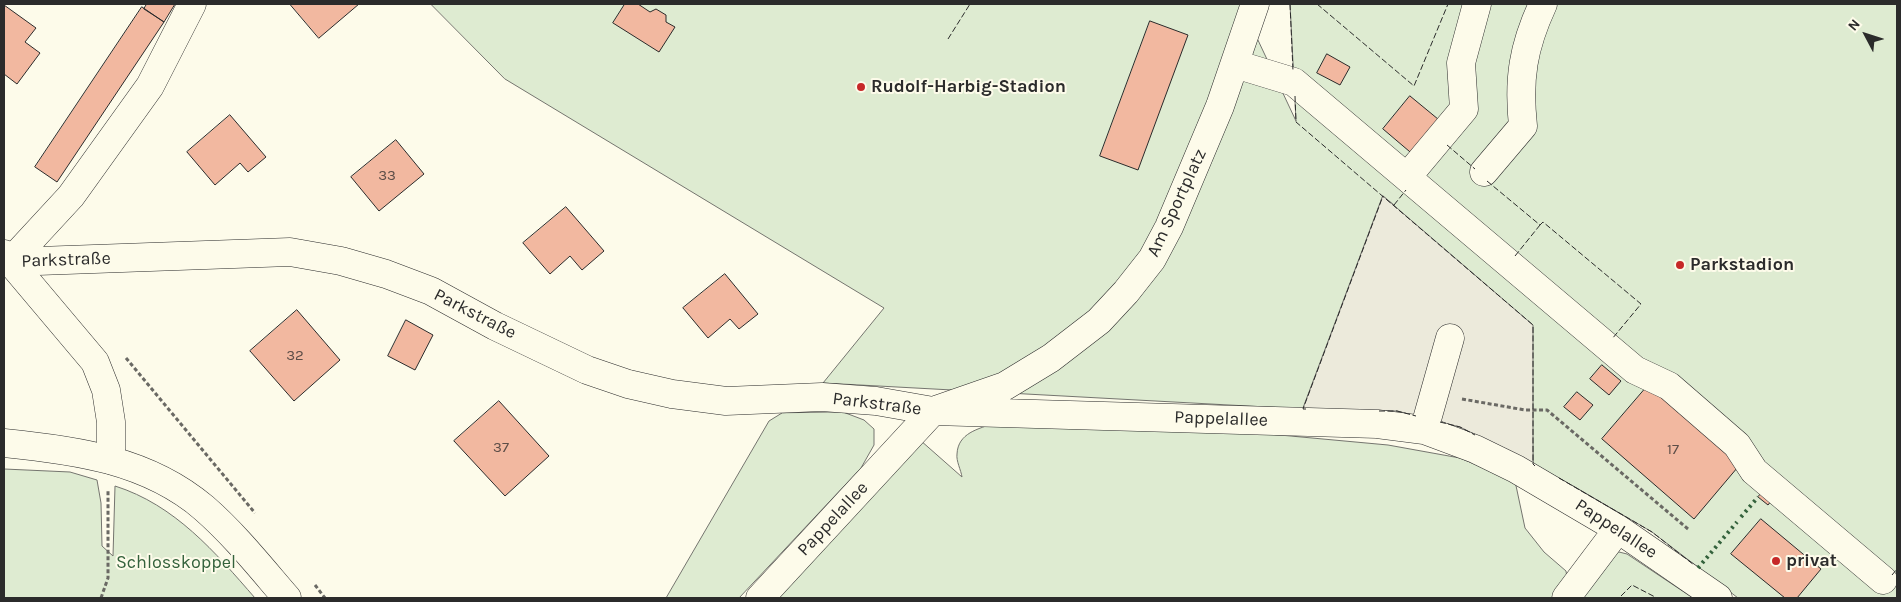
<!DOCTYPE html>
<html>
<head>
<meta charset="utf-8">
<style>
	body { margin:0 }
	#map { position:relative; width:1901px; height:602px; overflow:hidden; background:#fdfbea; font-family:Karla,sans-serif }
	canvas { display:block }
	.frame { position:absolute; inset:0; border:5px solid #2b2b2b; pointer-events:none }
	.north { position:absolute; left:1841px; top:10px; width:50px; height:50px; -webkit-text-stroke:4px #fdfbea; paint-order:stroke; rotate:310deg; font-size:14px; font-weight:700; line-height:20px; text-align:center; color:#2b2b2b }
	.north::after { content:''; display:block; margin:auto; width:18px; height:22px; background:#2b2b2b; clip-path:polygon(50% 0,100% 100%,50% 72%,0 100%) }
</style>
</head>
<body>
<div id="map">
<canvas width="1901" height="602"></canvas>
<div class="frame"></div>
<div class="north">N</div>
</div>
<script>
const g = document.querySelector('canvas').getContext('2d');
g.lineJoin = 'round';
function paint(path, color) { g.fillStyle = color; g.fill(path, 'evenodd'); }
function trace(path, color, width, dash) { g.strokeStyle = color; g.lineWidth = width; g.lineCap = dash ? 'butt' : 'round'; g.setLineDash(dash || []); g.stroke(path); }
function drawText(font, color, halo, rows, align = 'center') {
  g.font = font + ' Karla,sans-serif'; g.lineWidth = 4; g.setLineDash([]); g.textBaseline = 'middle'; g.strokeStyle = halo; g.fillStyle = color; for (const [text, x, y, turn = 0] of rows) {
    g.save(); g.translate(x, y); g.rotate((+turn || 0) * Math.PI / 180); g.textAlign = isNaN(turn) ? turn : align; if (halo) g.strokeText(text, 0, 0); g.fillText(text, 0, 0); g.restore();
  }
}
const green = new Path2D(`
	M431,4H1241L1296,121L1290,4H1897V598H1738L1652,532L1575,487L1533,464L1532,410L1394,205L1383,196L1303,409L823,383L884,308L505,79Z
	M843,412L864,420L874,429V445L861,468L739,598H666L769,421L782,413Z
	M995,423L1247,432L1388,445L1460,458L1515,481L1525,528L1544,552L1566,571L1567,578L1557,598H778L920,440L962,477C961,470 956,461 957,454C958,433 978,429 995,423Z
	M4,469L70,472L97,480L101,503L102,546L113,556L115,486C175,505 215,552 255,598H4Z
	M1619,552L1627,554L1693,598H1579L1611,556Z`);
paint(green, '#deebd1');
trace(green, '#74746e', 1);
const parking = new Path2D(`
	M1383,196L1533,325V464L1460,427L1397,411L1303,409Z`);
paint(parking, '#eceadb');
trace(parking, '#74746e', 1);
const building = new Path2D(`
	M147,4H175L164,22L144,9Z
	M290,4H359L319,38Z
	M625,4H638L650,12L656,9L666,15V22L675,27L659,52L613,23Z
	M4,5L36,28L25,42L40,53L17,84L4,74Z
	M142,7L164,22L57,182L35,167Z
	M1150,21L1188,35L1138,170L1100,156Z
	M1327,54L1350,67L1340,85L1317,73Z
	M1410,96L1444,124L1416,157L1383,129Z
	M230,115L266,157L248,172L240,163L215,185L187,152Z
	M396,140L424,174L379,211L351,177Z
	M566,207L604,251L582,270L570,256L550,274L523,243Z
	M725,274L758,314L739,329L730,319L708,338L683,308Z
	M297,310L340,360L294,401L250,351Z
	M406,320L433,335L415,370L388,356Z
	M1602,365L1621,381L1609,395L1590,379Z
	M1651,382L1743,461L1694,519L1602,439Z
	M1577,392L1593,405L1580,420L1564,407Z
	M499,401L549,456L505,496L454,441Z
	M1766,489L1775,496L1768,505L1758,497Z
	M1761,519L1821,569L1797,598H1785L1731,554Z`);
paint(building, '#f2b8a0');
trace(building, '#2b2b2b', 1);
const minor = new Path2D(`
	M1235,64L1294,82L1635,370L1669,386L1737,445L1754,471L1883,580
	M1484,172L1523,126C1518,79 1523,47 1543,4
	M1407,177L1464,109L1461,63L1477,4
	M4,254L95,362L106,390L111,422V460
	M10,262L290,252L341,261L386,274L431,291L495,326L587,370L628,384L672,394L726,401L822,397L876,401L933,411L1377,424L1424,430L1475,449L1516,469L1618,529L1718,598
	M10,262L71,196L150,86L192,4
	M1424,430L1450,338
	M760,598L933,411L1005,386L1051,358L1099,321L1126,292L1152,259L1169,227L1220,106L1255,4
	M1566,598L1618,529`);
const major = new Path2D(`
	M4,443C75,450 148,460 204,508C235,535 261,568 287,598`);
trace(minor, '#2b2b2b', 29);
trace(major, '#2b2b2b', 29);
trace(new Path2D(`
	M126,358L255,513
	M1462,399L1525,410H1547L1688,529
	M315,585L325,598
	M101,598L108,578V491`), '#6a6964', 3, [4, 2.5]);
trace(minor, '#fdfbea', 28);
trace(major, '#fdfbea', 28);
trace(new Path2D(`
	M1741,517L1758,497
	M1698,568L1737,522`), '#34623c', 4, [2.5, 4]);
trace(new Path2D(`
	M1290,4L1293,71
	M1317,4L1414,86L1448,4
	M948,39L970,4
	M1295,96L1296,122L1533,325V464L1535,466
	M1447,145L1475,169
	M1487,181L1540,225L1543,222L1641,304L1612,339
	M1394,205L1406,190
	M1515,256L1540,225
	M1306,409H1303L1383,196
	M1379,411H1397L1416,416
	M1440,422L1460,427L1475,435
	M1559,478L1652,532L1694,565
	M1892,575L1897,569
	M1621,596L1632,585L1657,598`), '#2b2b2b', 1, [6, 2.5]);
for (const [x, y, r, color] of [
	[861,87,5,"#c62828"],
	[1680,265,5,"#c62828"],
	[1776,561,5,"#c62828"]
]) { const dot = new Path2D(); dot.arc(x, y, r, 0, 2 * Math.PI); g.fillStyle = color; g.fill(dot); trace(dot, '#fdfbea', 2); }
drawText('15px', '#5d4e48', null, [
	["33",387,176],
	["32",295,356],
	["37",501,448],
	["17",1673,450]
]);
drawText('bold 18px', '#2b2b2b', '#fdfbea', [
	["Rudolf-Harbig-Stadion",871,87],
	["Parkstadion",1690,265],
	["privat",1786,561]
], 'left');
drawText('18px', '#2b2b2b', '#fdfbea', [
	["Am Sportplatz",1177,203,-65],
	["Parkstraße",66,260,-2],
	["Parkstraße",475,314,27],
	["Parkstraße",877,404,7],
	["Pappelallee",1221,419,2],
	["Pappelallee",833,519,-47],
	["Pappelallee",1616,529,33]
]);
drawText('18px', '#34623c', '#fdfbea', [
	["Schlosskoppel",176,563]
]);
</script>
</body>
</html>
